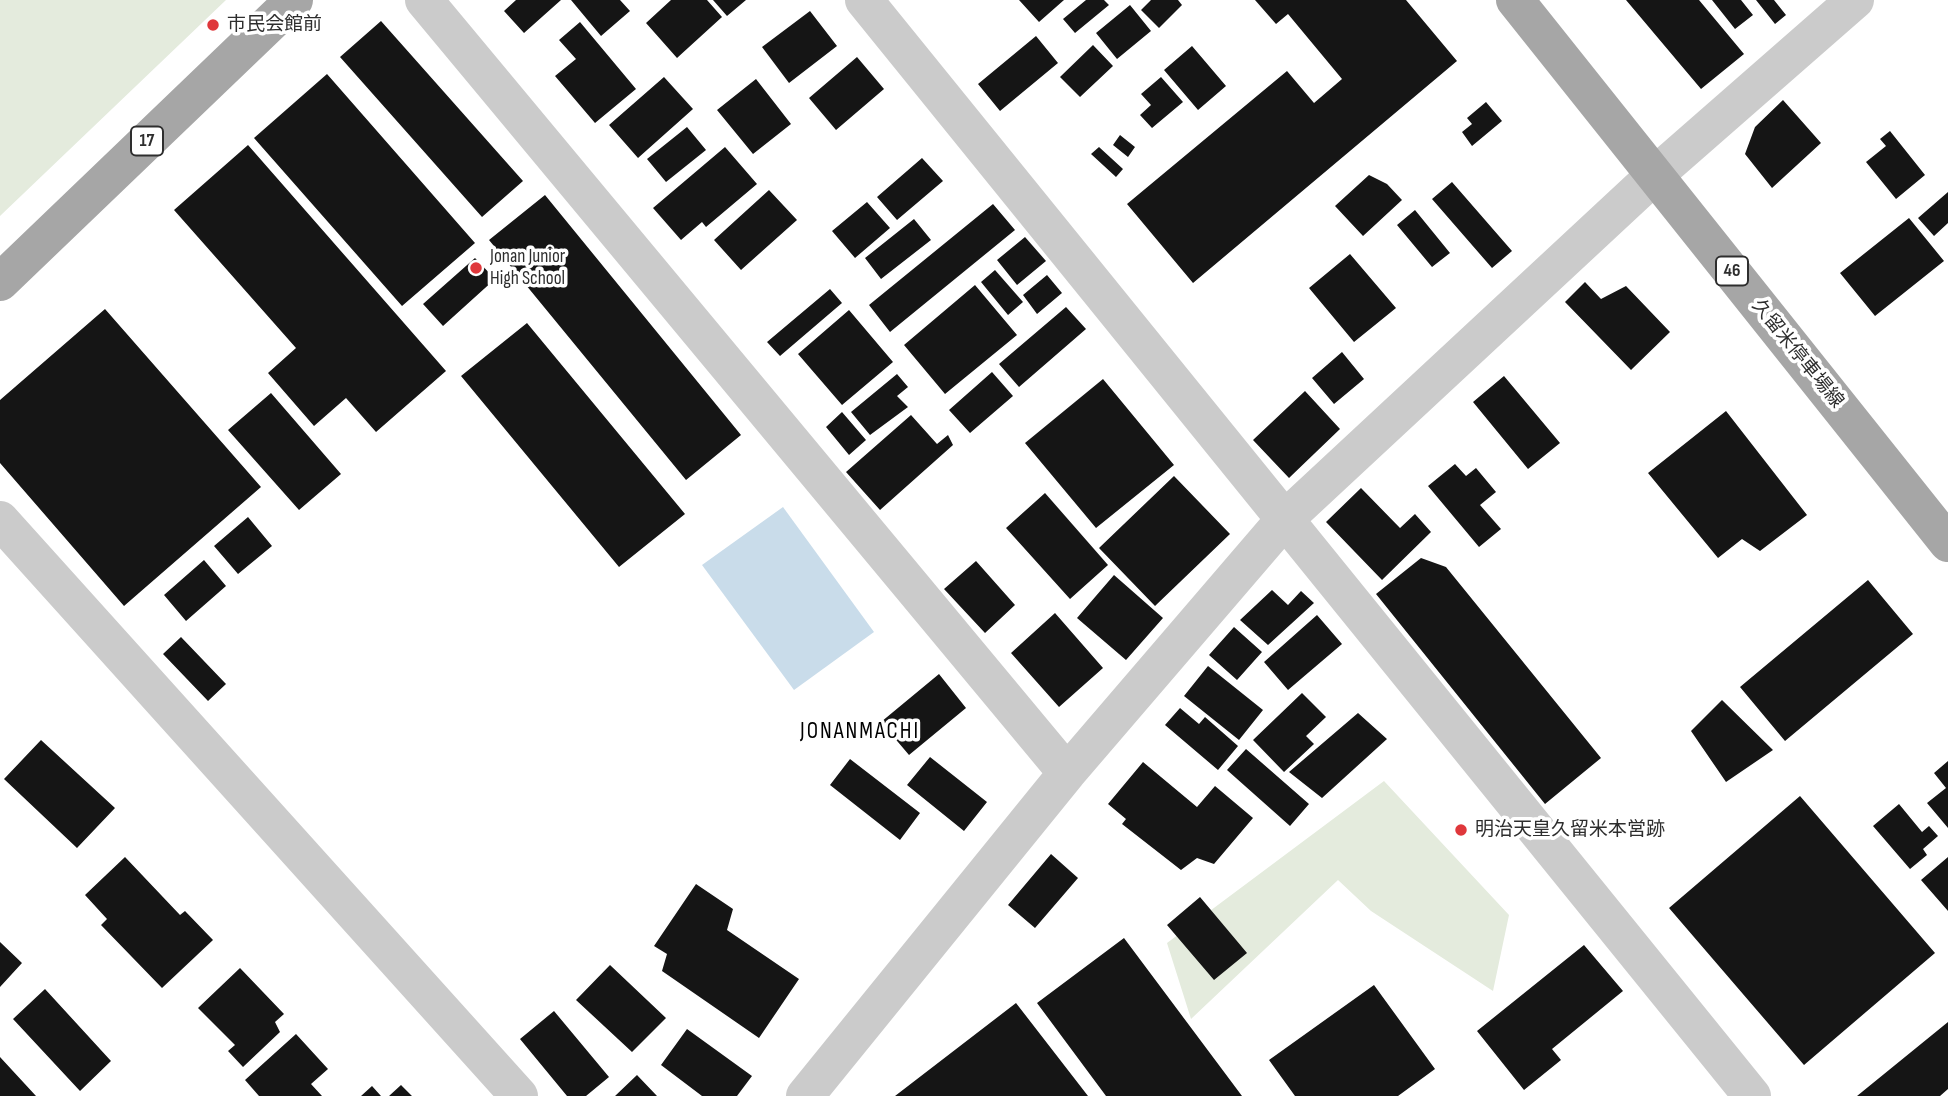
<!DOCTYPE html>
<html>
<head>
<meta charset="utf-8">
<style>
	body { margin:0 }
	canvas { display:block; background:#fff }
</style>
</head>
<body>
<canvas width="1948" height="1096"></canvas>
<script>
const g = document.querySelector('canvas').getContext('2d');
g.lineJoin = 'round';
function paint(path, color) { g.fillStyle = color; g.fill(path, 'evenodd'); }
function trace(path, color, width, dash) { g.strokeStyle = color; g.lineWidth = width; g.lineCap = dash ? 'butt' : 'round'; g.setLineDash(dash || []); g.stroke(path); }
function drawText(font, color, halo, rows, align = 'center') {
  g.font = font + ' "Sofia Sans Condensed","Noto Sans JP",sans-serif'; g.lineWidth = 7; g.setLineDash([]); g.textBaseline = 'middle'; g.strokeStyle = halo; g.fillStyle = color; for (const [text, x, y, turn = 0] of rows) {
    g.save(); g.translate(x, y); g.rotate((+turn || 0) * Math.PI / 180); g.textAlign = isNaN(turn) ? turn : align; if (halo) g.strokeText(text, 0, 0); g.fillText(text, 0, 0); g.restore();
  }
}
paint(new Path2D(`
	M0,0H226L0,216Z
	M1384,781L1509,915L1493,991L1371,911L1338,880L1191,1019L1167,943Z`), '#e4ebdd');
paint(new Path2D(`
	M783,507L874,632L794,690L702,565Z`), '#c9dcea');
paint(new Path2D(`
	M516,0H561L524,33L504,11Z
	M571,0H620L630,11L601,36Z
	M671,0H707L722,17L677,58L646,23Z
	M713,0H746L727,16Z
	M1019,0H1064L1039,22Z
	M1086,0H1104L1109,5L1075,33L1063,19Z
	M1151,0H1178L1182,5L1159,28L1141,10Z
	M1255,0H1406L1457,61L1193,283L1127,204L1287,71L1314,103L1342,79L1288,14L1276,24Z
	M1626,0H1699L1744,54L1701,89Z
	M1712,0H1741L1753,15L1735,29Z
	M1756,0H1774L1786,15L1775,24Z
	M1130,5L1151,31L1117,59L1096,33Z
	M810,11L837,46L789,83L762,47Z
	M381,21L523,181L482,217L340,57Z
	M580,22L636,89L595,123L555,76L576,59L559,40Z
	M1036,36L1058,63L1000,111L978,84Z
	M1093,45L1113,66L1080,97L1060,77Z
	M1192,46L1226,86L1198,110L1164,70Z
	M857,57L884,89L836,130L809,98Z
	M327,74L475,243L402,306L254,138Z
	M664,77L693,109L638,158L609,125Z
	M1161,77L1183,102L1152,128L1140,115L1151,105L1141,94Z
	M756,79L791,124L753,154L717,110Z
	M1783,100L1821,143L1772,188L1745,154L1755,127Z
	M1486,102L1502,121L1472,146L1462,132L1472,124L1467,118Z
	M687,127L706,150L666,182L647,159Z
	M1890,131L1925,175L1896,199L1866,162L1886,146L1880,139Z
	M1120,135L1135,147L1128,157L1113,145Z
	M248,145L446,371L376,432L346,398L314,426L268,373L296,348L174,210Z
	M725,147L757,184L706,227L702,222L681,240L653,208Z
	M1099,147L1123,169L1116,177L1091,154Z
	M922,158L943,181L897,220L877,197Z
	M1369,175L1387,184L1402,200L1363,236L1335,206Z
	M1452,182L1512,251L1492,268L1432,199Z
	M769,190L797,220L741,270L714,240Z
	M1948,192V223L1934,236L1918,218Z
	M545,195L741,435L686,480L489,240Z
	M867,202L890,228L855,258L832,231Z
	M993,204L1015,230L890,332L869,305Z
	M1415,210L1450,253L1432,267L1397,225Z
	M1909,218L1944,261L1875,316L1840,273Z
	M914,219L931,240L881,279L865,258Z
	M1025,237L1046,261L1017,285L997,260Z
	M1350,254L1396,308L1354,342L1309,288Z
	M475,258L495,279L443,326L423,304Z
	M995,270L1023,302L1008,315L981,282Z
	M1047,275L1062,293L1037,314L1023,295Z
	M1585,282L1601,299L1626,286L1670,332L1631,370L1565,302Z
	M975,285L1017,335L945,394L904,345Z
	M830,289L842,303L780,356L767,342Z
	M1066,307L1086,329L1019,387L999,364Z
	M105,309L261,487L124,606L0,463V400Z
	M849,310L893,362L842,405L798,354Z
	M527,323L685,514L619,567L461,376Z
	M1342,352L1364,379L1334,404L1312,378Z
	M992,372L1013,396L970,433L949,410Z
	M897,374L908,387L897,396L908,407L870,435L851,412Z
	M1504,376L1560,443L1528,469L1473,402Z
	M1103,379L1174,465L1096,528L1025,443Z
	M1305,391L1340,429L1289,478L1253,440Z
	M271,393L341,474L299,510L228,430Z
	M1726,411L1807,515L1760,551L1742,539L1718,558L1648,473Z
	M842,412L866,440L849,455L826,427Z
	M911,415L937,444L948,435L953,445L880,510L846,472Z
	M1455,464L1466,476L1476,468L1496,492L1480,505L1501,529L1479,547L1428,486Z
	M1174,476L1230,534L1155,606L1099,548Z
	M1361,488L1400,528L1415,514L1431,532L1382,580L1326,522Z
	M1045,493L1108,565L1070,599L1006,528Z
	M248,517L272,546L238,574L214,546Z
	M1421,558L1446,567L1601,758L1545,804L1376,594Z
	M204,560L226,586L186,621L164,595Z
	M976,561L1015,605L985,633L944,589Z
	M1114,575L1163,618L1126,660L1077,618Z
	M1868,580L1913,634L1785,741L1740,687Z
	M1272,590L1288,605L1301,591L1314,603L1268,645L1240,620Z
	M1055,613L1103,668L1059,707L1011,653Z
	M1317,615L1342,644L1288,690L1264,662Z
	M1234,627L1262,652L1237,680L1209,655Z
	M181,637L226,684L208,701L163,654Z
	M1208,666L1263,710L1239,740L1184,696Z
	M939,674L966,708L909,755L881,722Z
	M1302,693L1326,717L1306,736L1314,744L1284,772L1253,740Z
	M1722,700L1773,750L1726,782L1691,731Z
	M1180,708L1199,724L1205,717L1238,746L1218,770L1165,725Z
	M1358,713L1387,739L1322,798L1289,772Z
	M41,740L115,808L77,848L4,779Z
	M1246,749L1309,804L1290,826L1227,770Z
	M930,757L987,802L964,831L907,785Z
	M850,759L920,813L900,840L830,785Z
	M1948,761V828L1927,803L1946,788L1934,773Z
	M1143,762L1197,807L1215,786L1253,818L1214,864L1197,858L1181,870L1122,824L1126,819L1108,804Z
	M1800,796L1935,953L1804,1065L1669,908Z
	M1899,804L1922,832L1929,826L1938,836L1923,849L1927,855L1910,869L1873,826Z
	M1051,854L1078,878L1035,928L1008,905Z
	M125,857L180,915L185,911L213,940L162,988L101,925L107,919L85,895Z
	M1948,857V911L1921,880Z
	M696,884L733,909L727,930L799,979L759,1038L662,971L667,954L654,946Z
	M1200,897L1247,953L1214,980L1167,925Z
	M1124,938L1242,1096H1106L1037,1003Z
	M0,942L22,963L0,987Z
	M1584,945L1623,991L1552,1049L1561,1060L1524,1090L1477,1031Z
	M610,965L666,1018L632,1052L576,1000Z
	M240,968L284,1014L275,1022L280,1032L243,1067L228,1051L235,1045L198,1008Z
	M1374,985L1435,1069L1398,1096H1295L1269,1060Z
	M45,989L111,1061L80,1091L13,1019Z
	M1016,1003L1088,1096H895Z
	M554,1011L609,1077L586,1096H567L520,1039Z
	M1948,1022V1089L1940,1096H1857Z
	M687,1029L752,1076L737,1096H702L661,1065Z
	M296,1034L328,1069L311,1084L322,1096H259L245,1080Z
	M0,1057L36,1096H0Z
	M637,1075L657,1096H615Z
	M401,1085L412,1096H389Z
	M372,1086L381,1096H361Z`), '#151515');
trace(new Path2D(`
	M424,0L1067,773
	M864,0L1752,1096
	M0,520L519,1096
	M805,1096L1067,773L1285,519L1655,175L1855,0`), '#cbcbcb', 38);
trace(new Path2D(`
	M1515,0L1948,543
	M0,282L294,0`), '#a6a6a6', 38);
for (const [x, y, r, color] of [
	[213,25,7,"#df373b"],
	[476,268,7,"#df373b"],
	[1461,830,7,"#df373b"]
]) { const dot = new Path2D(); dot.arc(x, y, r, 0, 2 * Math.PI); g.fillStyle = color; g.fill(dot); trace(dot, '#fff', 2.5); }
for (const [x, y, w] of [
	[147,141,32],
	[1732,271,32]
]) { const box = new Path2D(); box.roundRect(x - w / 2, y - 14.5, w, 29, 5); g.fillStyle = '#fff'; g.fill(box); trace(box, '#2e2e2e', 2); }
drawText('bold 18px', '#2e2e2e', null, [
	["17",147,141],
	["46",1732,271]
]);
drawText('19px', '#2e2e2e', '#fff', [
	["市民会館前",227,25],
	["Jonan Junior",490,257],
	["High School",490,279],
	["明治天皇久留米本営跡",1475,830]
], 'left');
drawText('19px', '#2e2e2e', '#fff', [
	["久留米停車場線",1797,354,51]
]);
g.letterSpacing = '2px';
drawText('23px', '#000', '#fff', [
	["JONANMACHI",860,732]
]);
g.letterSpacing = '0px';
</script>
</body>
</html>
